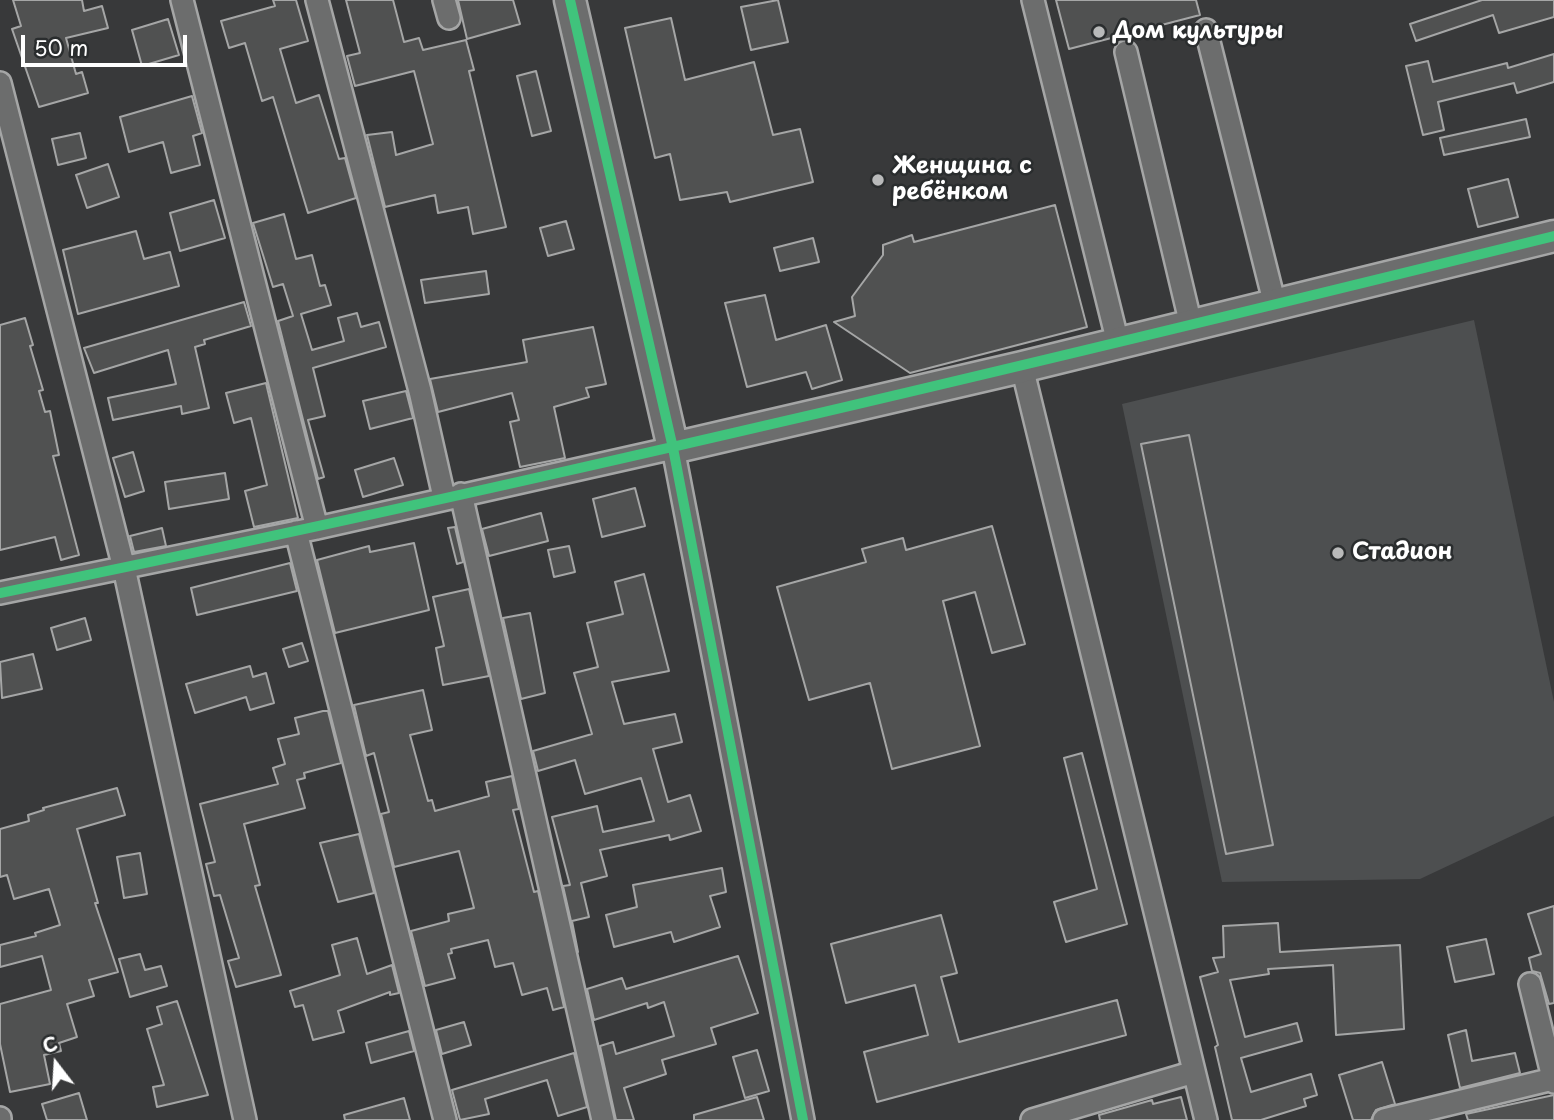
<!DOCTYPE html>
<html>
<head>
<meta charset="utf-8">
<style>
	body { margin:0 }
	#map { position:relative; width:1554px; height:1120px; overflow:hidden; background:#38393a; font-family:"Playpen Sans",sans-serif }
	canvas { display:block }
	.north { position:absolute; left:21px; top:1029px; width:70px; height:70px; -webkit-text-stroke:5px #2a2d2e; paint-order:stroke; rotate:343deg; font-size:19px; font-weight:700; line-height:28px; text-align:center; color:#fff }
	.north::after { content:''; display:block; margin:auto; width:24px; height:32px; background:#fff; clip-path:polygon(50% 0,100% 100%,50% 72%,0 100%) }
	.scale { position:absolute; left:21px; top:35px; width:166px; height:32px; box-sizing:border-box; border:4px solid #fff; border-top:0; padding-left:9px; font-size:21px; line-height:24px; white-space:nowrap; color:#fff; -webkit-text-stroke:5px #2a2d2e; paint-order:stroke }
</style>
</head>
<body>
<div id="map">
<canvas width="1554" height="1120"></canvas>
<div class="north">С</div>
<div class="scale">50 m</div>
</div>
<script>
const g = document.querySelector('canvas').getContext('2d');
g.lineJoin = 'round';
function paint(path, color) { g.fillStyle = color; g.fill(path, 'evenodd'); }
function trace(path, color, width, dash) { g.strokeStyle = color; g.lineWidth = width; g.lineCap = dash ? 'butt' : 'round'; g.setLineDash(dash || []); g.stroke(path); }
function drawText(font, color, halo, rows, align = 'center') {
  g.font = font + ' "Playpen Sans",sans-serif'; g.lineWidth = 5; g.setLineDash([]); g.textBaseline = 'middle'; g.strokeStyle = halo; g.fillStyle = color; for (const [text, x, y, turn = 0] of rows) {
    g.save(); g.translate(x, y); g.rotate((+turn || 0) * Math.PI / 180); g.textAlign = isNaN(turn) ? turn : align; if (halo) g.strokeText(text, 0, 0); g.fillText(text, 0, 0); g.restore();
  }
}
paint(new Path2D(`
	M1474,320L1554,702V816L1420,879L1222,882L1122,404Z`), '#4d4f50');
const building = new Path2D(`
	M13,0H82L84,11L102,6L108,28L66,38L76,74L82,72L88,93L39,107L12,29L21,26Z
	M273,0H296L308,41L280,49L296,103L319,95L339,159L345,158L356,198L308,213L273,97L262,101L245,43L229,48L221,21L275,6Z
	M346,0H393L404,42L419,38L423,50L466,40L474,70L469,71L506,227L473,234L468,207L438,213L435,195L385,207L367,135L392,132L396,155L433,144L414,71L355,86L347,56L360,53Z
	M458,0H513L520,24L467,39Z
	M778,0L788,42L751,50L741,7Z
	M1056,0H1196L1200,15L1069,49Z
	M1482,0H1554V17L1499,33L1493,15L1416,41L1410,24Z
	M671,18L685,80L754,62L773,135L800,129L813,182L730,202L727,192L680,200L670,154L655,158L625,28Z
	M168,19L179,55L142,66L132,30Z
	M1554,54V82L1517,93L1514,83L1438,102L1444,130L1423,135L1406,66L1428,61L1433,82L1507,63L1508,68Z
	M536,71L551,131L532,136L517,76Z
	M192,96L202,133L193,136L200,165L171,173L163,142L129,152L120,117Z
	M1526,119L1530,137L1444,155L1440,138Z
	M80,133L86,158L58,165L52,139Z
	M108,164L119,197L87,208L76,175Z
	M1508,179L1518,217L1478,227L1468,189Z
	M214,200L225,238L180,251L170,213Z
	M1055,205L1087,327L910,373L834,322L855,316L852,297L883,255V245L912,235L914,242Z
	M284,214L296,259L312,255L320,286L325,285L331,305L301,314L312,350L344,341L338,318L357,313L361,327L379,322L386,347L313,368L325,416L308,420L324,477L318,479L278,321L293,316L283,284L273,287L253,223Z
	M566,221L574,249L548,256L540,228Z
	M136,231L144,259L170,252L179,286L78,314L63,250Z
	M813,238L819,262L780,271L774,248Z
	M486,271L489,294L425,303L421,280Z
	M765,295L776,340L826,325L842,380L812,389L806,372L747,387L725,303Z
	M244,302L251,326L204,340L205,344L195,347L209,408L182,414L181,406L113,420L108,398L176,384L168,350L94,373L84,348Z
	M25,318L33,345L30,346L43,390L39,391L45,412L50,411L59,455L53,456L79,555L61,560L55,537L0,550V325Z
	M593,327L606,384L586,388L589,397L554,407L565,458L520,467L510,422L519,420L512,393L438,412L430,379L527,362L523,340Z
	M266,383L298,518L254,527L245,491L267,485L251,418L234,423L226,393Z
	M406,391L413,418L370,429L363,401Z
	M1189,435L1273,845L1226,854L1141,444Z
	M133,452L144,491L125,497L113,458Z
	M394,458L403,485L363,497L355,470Z
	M225,473L229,499L169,509L165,482Z
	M635,488L645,526L602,537L593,499Z
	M541,513L548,541L489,556L482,529Z
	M992,526L1025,644L992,653L975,592L943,601L980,746L892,769L870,683L809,700L777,587L866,562L862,549L903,538L906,550Z
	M455,527L463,562L457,564L448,528Z
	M162,528L166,546L134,552L130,536Z
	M414,543L429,610L335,633L317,560L369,546L370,552Z
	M569,546L575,572L554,577L548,550Z
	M290,563L297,591L197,615L191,588Z
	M644,574L669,671L612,682L624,724L675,714L682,742L653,749L668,802L690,795L701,831L670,840L669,835L600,850L607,876L581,883L589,917L572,921L578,952L563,886L570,885L552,817L597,806L603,832L654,821L641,778L585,794L575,760L538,771L533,751L592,734L574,673L598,667L587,623L623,614L615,582Z
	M469,589L489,676L443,685L436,648L444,646L433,597Z
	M530,613L545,693L521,699L503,618Z
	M85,618L91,640L57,650L51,628Z
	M302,643L308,661L289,667L283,649Z
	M33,654L42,689L2,698L0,662Z
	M250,666L253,677L266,673L274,703L250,710L246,697L195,713L186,684Z
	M423,690L432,730L410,735L428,801L432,800L435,811L489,796L486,782L512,776L519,809L513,810L534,892L538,891L564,1007L553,1010L547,988L522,995L513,963L495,967L488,940L451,949L452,953L448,954L455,978L425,986L411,931L449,921L448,914L474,908L459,851L394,867L381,814L389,812L374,753L366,756L354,705Z
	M323,711H328L341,763L304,773L305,778L297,780L305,808L244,824L260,885L255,886L281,975L236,987L228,961L239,958L220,895L214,896L206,864L215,862L200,804L278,784L273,768L285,764L278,739L299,734L295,718Z
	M1082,753L1127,924L1066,942L1054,902L1097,889L1064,758Z
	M117,788L125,815L77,829L98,903H95L118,972L89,980L94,996L67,1004L77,1037L59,1043L61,1051L44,1055L50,1084L10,1092L0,1044V1004L51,990L42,956L0,967V945L36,936L35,933L60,925L49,889L14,899L7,875L0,877V829L29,821L28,815L44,810L43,808Z
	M359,834L374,893L338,902L320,843Z
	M140,853L147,894L124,898L117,857Z
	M722,868L726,892L710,896L720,927L674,942L671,932L614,947L606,915L637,907L633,885Z
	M1554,906V1003L1549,1004L1540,973L1532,971L1529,958L1541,954L1528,914Z
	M941,915L957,973L941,977L959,1042L1117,1000L1126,1035L877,1102L864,1052L928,1035L915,985L846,1003L831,944Z
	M1278,923L1280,952L1400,945L1404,1029L1336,1035L1333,965L1268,969L1269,974L1230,980L1245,1037L1297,1023L1302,1041L1241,1058L1251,1092L1311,1074L1317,1095L1304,1099L1306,1106L1261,1120H1232L1215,1047L1218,1045L1200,977L1218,972L1213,958L1224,957L1223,926Z
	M357,938L367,974L392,965L399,993L390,995V992L338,1011L344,1032L313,1040L303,1005L295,1007L290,991L340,975L332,945Z
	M1486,939L1494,974L1455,982L1447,947Z
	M140,954L145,970L161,966L167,986L130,997L119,959Z
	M738,956L758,1013L711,1028L716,1044L662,1060L666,1074L624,1088L634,1120H616L600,1046L613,1042L616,1054L674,1036L664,1002L648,1008L647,1003L594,1020L587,989L622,978L626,989Z
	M177,1001L208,1095L157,1107L153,1087L164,1085L147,1029L162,1024L157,1007Z
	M464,1022L471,1045L442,1054L436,1030Z
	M1466,1030L1472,1061L1515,1053L1520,1073L1460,1088L1448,1035Z
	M409,1031L414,1051L371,1063L366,1043Z
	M757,1050L769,1091L745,1098L733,1057Z
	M574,1053L587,1107L558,1116L547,1080L485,1099L489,1114L460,1120L452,1090Z
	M1382,1062L1395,1104L1376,1110L1371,1120H1353L1339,1075Z
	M79,1093L87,1120H47L42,1104Z
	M1554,1095V1120H1468L1466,1114Z
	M757,1097L764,1120H694V1115Z
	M1181,1097L1187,1120H1100L1099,1115L1152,1100L1153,1104Z
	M404,1098L410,1120H345L344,1115Z`);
paint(building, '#505151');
trace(building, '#a5a6a6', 2);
const street = new Path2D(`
	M182,0L317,528
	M317,0L420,391L444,497
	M444,0L449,18
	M1033,0L1118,343
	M1206,30L1275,305
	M1126,52L1191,325
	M0,83L124,568L245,1120
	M1022,367L1206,1120
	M461,494L603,1120
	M296,532L445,1120
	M0,593L317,528L673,448L803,1120
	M1530,984L1554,1082
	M0,1118V1120
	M1032,1120L1194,1072
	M1384,1120L1553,1079`);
const secondary = new Path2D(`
	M570,0L673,448L1022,367L1554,236`);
trace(street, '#a5a6a6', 26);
trace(secondary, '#a5a6a6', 35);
trace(street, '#6c6d6d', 21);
trace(secondary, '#6c6d6d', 30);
trace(new Path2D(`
	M570,0L673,448L803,1120
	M0,593C521,487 1038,363 1554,236`), '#40c37c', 10);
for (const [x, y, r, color] of [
	[1099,32,7,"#b9baba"],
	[878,180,7,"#b9baba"],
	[1338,553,7,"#b9baba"]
]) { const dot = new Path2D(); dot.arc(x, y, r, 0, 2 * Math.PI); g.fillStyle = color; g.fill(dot); trace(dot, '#2a2d2e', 2.5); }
drawText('bold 23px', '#fff', '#2a2d2e', [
	["Дом культуры",1113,32],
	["Женщина с",892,167],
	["ребёнком",892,193],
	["Стадион",1352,553]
], 'left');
</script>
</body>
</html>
